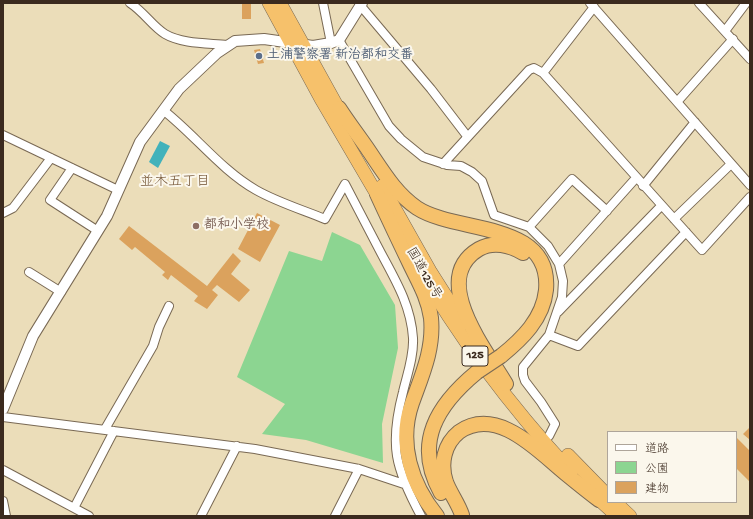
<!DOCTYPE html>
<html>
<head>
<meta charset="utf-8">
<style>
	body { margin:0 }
	#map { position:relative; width:753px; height:519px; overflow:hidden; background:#ebddb9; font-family:"Gochi Hand","Klee One",sans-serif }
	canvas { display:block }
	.frame { position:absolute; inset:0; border:4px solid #3b2a1e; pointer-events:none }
	.legend { position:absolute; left:607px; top:431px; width:130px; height:72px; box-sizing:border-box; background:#fbf7ec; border:1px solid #aea59a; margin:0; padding:5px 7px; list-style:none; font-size:12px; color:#3b2a1e }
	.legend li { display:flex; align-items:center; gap:8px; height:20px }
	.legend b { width:20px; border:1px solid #aea59a }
</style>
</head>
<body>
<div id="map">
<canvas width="753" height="519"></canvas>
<div class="frame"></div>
<ul class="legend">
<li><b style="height:5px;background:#fff"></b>道路</li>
<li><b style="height:11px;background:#8cd591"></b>公園</li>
<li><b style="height:11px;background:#dba25d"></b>建物</li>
</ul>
</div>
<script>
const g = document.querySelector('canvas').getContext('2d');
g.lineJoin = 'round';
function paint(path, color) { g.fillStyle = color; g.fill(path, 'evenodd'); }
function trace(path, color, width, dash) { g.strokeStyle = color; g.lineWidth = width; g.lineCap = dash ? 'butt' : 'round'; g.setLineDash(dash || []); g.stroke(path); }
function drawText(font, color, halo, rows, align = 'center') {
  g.font = font + ' "Gochi Hand","Klee One",sans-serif'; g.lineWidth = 4; g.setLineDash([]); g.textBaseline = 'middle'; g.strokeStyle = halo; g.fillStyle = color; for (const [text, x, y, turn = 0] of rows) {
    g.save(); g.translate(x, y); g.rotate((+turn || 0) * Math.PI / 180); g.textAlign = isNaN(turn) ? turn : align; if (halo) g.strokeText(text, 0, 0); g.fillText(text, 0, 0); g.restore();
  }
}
paint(new Path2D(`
	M332,232L360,245L395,305L398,348L382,424L383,463L306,440L262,434L285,404L237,377L289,251L322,261Z`), '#8cd591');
paint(new Path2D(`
	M160,141L170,146L158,168L149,162Z`), '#42b2bb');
paint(new Path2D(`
	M242,3H251V19H242Z
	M260,49L264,63L258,64L254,50Z
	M257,213L280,225L260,262L238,249Z
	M129,226L207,286L233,253L241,261L231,274L250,290L239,302L217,285L212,290L218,295L207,309L194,301L198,296L171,275L168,280L162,275L165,272L135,247L132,250L119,239Z
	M750,427V440L743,434Z
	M736,437L750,451V482L736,468Z`), '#dba25d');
const minor = new Path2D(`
	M130,3C144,12 153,27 165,34C182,44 208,43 227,45
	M323,3L331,43
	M590,3L750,185
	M699,3L750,59
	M360,5L431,89L467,136
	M725,31L746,3
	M339,40L389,126L401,139L423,157L447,165L461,166L472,172L482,181L494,215L529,227L548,246L559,264L563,281L562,297L549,335L523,367V375L525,381L541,402L555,424L549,436
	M543,73L594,7
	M677,102L733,39
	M163,110C195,135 221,170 256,190C277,202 303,210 325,219L345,184C357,207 369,230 381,253C396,281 411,306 413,338C414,356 407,375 403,392C389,445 395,468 421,516
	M3,135L118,190
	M443,164L529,70L534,68L543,73L702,250L750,197
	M72,168L50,200L98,231
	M643,186L695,122
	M3,213L13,208L51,158
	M674,219L731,164
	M529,227L572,179L607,211
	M559,264L636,178
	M29,272L61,292
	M558,312L661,206
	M549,335L578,346L686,232
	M3,417L255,449L359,469L404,484
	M105,429L153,346L159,327L169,306
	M3,470L89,516
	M3,501L6,516
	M74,508L114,431
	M201,516L237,446
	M335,516L359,469`);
const tertiary = new Path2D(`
	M3,409L33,336L107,216L140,142L179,89L217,53L235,41L264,39L313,46L331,43L339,40L362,3`);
const trunk = new Path2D(`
	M269,3L321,99L382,203
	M280,3L343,117
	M382,186L430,271L463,323
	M416,263C460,340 512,408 571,472
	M568,455L608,496
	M592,493L617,516
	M615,502L630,516`);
const motorway = new Path2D(`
	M339,108C348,122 358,135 367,148C382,170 395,193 417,208C457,234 552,220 546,290C543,319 522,339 501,356
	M377,194C387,216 398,239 409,262C418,281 428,297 431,318C434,349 422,375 412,403C398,443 411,484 437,516
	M506,384C487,351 428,279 479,249C493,241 510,245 523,253
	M441,493C413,443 437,405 477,372
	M462,515C458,503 450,493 446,482C440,464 444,444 459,432C497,405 539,452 565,473C576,482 587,491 599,500`);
trace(minor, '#796954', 10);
trace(tertiary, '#796954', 12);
trace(trunk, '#796954', 14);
trace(motorway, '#796954', 16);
trace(minor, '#fff', 8);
trace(tertiary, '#fff', 10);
trace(trunk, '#f6c16b', 13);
trace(motorway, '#f6c16b', 14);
const motorwayBridge = new Path2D(`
	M477,372L501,356`);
trace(motorwayBridge, '#796954', 16, []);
trace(motorwayBridge, '#f6c16b', 14);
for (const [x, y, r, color] of [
	[259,56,4,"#5c6f8a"],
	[196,226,4,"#8d6e63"]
]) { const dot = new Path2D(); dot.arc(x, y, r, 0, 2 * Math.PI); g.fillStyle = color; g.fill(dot); trace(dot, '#fbf7ec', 1.5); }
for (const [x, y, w] of [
	[475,356,26]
]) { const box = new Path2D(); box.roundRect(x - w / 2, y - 10, w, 20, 3); g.fillStyle = '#fbf7ec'; g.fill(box); trace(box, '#3b2a1e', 1); }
drawText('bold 12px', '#3b2a1e', null, [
	["125",475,356]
]);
drawText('bold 13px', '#4e5e75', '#fbf7ec', [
	["土浦警察署 新治都和交番",267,56]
], 'left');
drawText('bold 13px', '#785e54', '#fbf7ec', [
	["都和小学校",204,226]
], 'left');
drawText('13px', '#3b2a1e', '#fbf7ec', [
	["国道125号",423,274,60]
]);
drawText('14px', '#735434', '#fbf7ec', [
	["並木五丁目",175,183]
]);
</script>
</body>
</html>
